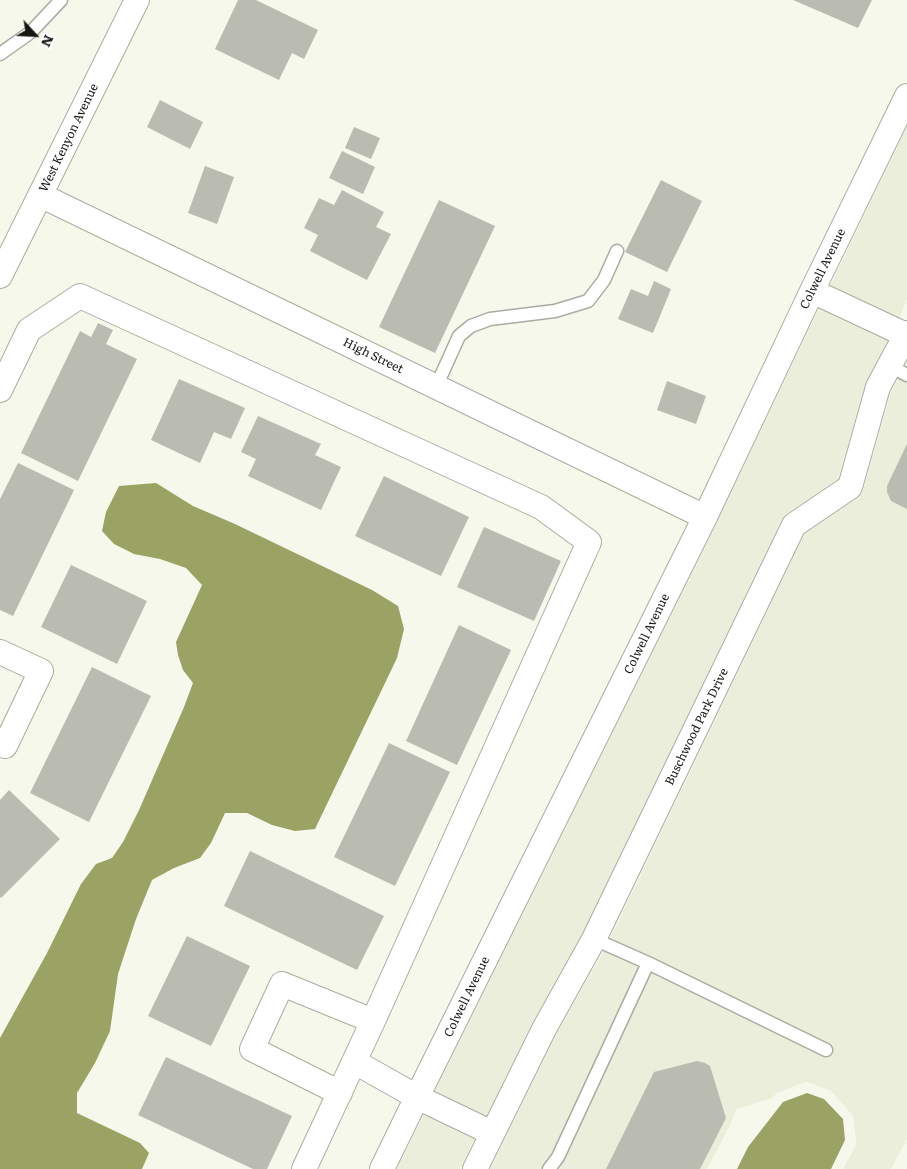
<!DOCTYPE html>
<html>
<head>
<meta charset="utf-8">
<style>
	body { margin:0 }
	#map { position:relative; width:907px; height:1169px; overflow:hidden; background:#f6f8ec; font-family:Literata,serif }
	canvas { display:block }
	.north { position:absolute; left:10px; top:10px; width:50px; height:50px; -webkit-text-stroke:4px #fff; paint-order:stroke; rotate:115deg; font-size:14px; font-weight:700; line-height:20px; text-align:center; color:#161713 }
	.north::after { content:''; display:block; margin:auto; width:18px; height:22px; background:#161713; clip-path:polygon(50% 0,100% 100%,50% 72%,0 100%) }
</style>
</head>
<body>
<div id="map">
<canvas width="907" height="1169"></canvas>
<div class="north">N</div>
</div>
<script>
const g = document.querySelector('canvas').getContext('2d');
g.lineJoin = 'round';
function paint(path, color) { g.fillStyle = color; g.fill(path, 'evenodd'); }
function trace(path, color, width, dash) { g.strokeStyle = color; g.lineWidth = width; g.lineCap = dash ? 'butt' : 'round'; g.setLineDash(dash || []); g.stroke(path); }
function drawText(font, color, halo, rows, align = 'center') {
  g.font = font + ' Literata,serif'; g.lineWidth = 4; g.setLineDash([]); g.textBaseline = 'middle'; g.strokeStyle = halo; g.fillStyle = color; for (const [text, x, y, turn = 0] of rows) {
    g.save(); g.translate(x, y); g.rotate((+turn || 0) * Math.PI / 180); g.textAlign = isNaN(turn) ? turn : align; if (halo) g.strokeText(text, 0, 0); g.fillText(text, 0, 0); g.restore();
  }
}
paint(new Path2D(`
	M907,127V299L899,319L830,286Z
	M819,308L888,340L866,383L838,479L785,515L782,519L583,933L532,1023L486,1117L434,1093L712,533Z
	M907,363V1139L891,1169H843L856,1145V1139L853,1116L831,1091L811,1083L805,1082L777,1093L772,1098L737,1109L728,1129L707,1169H490L556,1035L607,945L805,533L859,497L863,491L891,392Z
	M424,1114L475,1138L460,1169H397Z`), '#ebeedb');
paint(new Path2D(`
	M156,483L193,506L235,524L372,590L398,606L404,629L397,658L315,829L295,831L272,825L247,813H225L211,843L200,858L174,868L152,880L136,919L118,974L110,1031L95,1063L77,1093V1113L140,1143L149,1153L142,1169H0V1038L47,953L81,884L96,864L112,858L123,842L139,810L184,707L193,683L183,670L178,655L176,642L202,585L186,568L160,559L134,554L114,544L102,531L106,512L119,486Z
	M807,1093L824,1099L843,1119L845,1140L831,1169H737L748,1147L783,1102Z`), '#9aa264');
paint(new Path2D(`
	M238,0H256L318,30L304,59L292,53L279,80L215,49Z
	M793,0H872L858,28Z
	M160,100L203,122L190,149L147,127Z
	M354,127L380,138L371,159L345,148Z
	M342,151L375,167L363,194L329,178Z
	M205,166L234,177L217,224L188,213Z
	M661,180L702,201L667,272L625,252Z
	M342,190L384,212L376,227L391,234L367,280L310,251L318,235L304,228L319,198L334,205Z
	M439,200L495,226L435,353L379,327Z
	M654,281L671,289L653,333L618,319L631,289L648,296Z
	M98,323L113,330L106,344L137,359L78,481L21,453L80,331L91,337Z
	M179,379L245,408L231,439L214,432L200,463L151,440Z
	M667,381L706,396L696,424L657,410Z
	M258,416L321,444L315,455L341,467L321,510L248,476L256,459L241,452Z
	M907,444V509L891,501L887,492V486Z
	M18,463L74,490L13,616L0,610V499Z
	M384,476L469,517L441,576L355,536Z
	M484,527L561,561L534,621L457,587Z
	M71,565L147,601L117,664L41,627Z
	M459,625L511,650L457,765L406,741Z
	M92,667L151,696L89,822L30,793Z
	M389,743L450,772L395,886L334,857Z
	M9,790L60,839L1,898L0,897V800Z
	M250,851L384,916L357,970L224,906Z
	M187,936L250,966L211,1046L148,1016Z
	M166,1057L292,1116L267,1169H253L138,1115Z
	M697,1061L705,1063L710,1066L726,1118L700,1169H606L654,1072Z`), '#babcb1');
const service = new Path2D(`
	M0,54L31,32L61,0
	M890,366L907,375
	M436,387L459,336L471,326L490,319L555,311L588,301L604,280L617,251
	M594,939L648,963
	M549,1169L558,1157L648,963L826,1050`);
const minor = new Path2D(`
	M40,195L705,517
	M0,276L137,0
	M812,291L906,335
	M0,390L29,330L80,296L541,507L589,542L373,1021L304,1169
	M0,652L41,671L5,746L0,744
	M355,1062L417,1097L492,1133
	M340,1093L252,1049L282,984L373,1021
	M382,1169L417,1097L705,517L812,291L907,96
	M475,1169L544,1029L594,939L794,525L850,487L878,387L907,333`);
trace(service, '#aaaca1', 15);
trace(minor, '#aaaca1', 26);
trace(service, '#fff', 12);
trace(minor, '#fff', 24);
drawText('12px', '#161713', '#fff', [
	["West Kenyon Avenue",69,138,-64],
	["Colwell Avenue",823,269,-64],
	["High Street",373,356,26],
	["Colwell Avenue",647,634,-64],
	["Buschwood Park Drive",697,727,-64],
	["Colwell Avenue",467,997,-64]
]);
</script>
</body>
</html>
